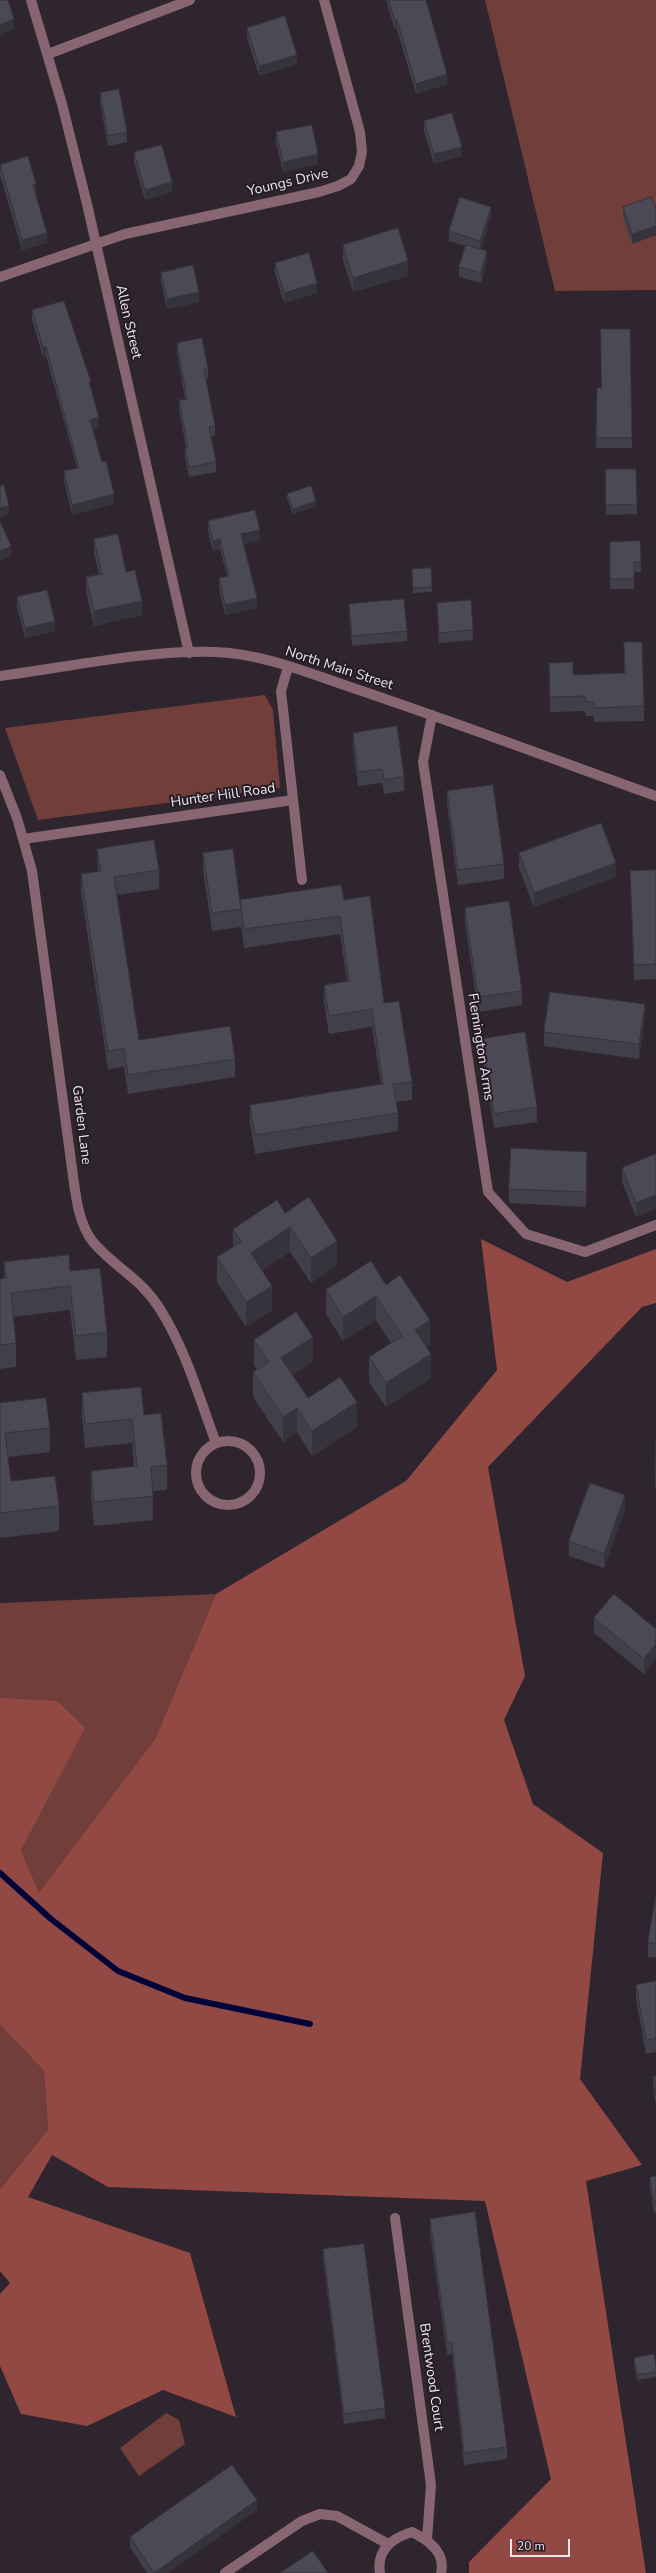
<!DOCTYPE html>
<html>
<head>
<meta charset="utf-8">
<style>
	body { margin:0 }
	#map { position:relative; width:656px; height:2573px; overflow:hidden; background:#2f252f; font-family:"Nunito Sans",sans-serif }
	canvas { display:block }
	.scale { position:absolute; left:510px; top:2539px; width:60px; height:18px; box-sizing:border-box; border:2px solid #ece5ec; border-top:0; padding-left:5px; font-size:12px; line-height:14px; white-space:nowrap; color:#ece5ec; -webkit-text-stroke:3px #251c25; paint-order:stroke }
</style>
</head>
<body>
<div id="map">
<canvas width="656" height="2573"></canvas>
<div class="scale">20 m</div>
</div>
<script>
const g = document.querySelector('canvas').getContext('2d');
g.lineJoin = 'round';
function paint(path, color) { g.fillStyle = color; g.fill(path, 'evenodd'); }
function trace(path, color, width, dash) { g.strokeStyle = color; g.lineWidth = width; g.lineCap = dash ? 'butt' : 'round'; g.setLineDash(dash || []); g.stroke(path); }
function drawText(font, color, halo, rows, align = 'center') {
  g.font = font + ' "Nunito Sans",sans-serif'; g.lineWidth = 4; g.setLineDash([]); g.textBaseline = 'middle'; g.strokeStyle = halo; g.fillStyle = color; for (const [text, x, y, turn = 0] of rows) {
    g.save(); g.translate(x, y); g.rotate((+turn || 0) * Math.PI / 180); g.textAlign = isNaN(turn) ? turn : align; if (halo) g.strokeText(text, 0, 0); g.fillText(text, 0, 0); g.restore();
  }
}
paint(new Path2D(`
	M485,0H656V290L555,291Z
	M265,695L273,710L280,788L38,820L5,728Z
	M216,1594L155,1739L39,1894L21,1850L0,1845V1603Z
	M0,2025L44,2071L48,2130L0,2189Z
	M166,2413L179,2420L185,2444L139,2476L120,2448Z`), '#723e3a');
paint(new Path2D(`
	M481,1239L567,1282L656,1249V1303L642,1307L488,1467L525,1676L504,1720L533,1804L603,1853L580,2079L642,2165L586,2181L646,2573H469V2562L551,2479L485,2201L108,2187L52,2155L28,2197L190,2253L236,2417L163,2390L87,2426L21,2414L0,2366V2294L10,2283L0,2271V2189L48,2130L44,2071L0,2025V1698L57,1701L85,1728L21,1850L39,1893L155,1739L216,1594L406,1481L497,1370Z`), '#924944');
trace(new Path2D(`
	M0,1873L51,1919L118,1971L185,1998L310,2024`), '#020439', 6);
trace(new Path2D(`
	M31,0L62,104L87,204L189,653
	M48,54L190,0
	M0,277L125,234L319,192L338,186L351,179L359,166L362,152L360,132L324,0
	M288,667L281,691L302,880
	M0,676C68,667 146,650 214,652C262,653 311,674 356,689C457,723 556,760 656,796
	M432,715L423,762L488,1192L526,1234L585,1252L656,1225
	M0,775L17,818L32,871L73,1176C76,1198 79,1224 93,1242C113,1266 140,1278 158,1306C185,1347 199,1397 216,1443
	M23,839L293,800
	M196 1473a32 32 0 1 1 64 0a32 32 0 1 1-64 0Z
	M395,2218L431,2485L427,2540
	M225,2573L302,2521L320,2514L337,2516L388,2544
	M380,2573C376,2550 392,2538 412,2532C428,2540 446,2552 441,2573`), '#876672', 10);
paint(new Path2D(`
	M386,0H426L447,84L416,94L397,30H395Z
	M247,28L297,64L259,76L247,38Z
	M100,93L127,132V142L108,146L100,103Z
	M424,121L462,156L434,164L424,131Z
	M276,132L318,164L283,172L276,142Z
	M134,152L172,192L145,200L134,162Z
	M0,165L36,194L47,243L22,250L0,175Z
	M652,197L632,244L623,217V207Z
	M491,217L481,249L487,261L481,283L459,277V267L465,246L449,241V231Z
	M343,245L408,276L353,292L343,260Z
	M275,263L317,293L284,303L275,273Z
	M161,273L199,302L167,309L161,282Z
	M32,310L91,389L99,427L93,429L114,504L72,515L64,481V471L77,468L46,356L43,357L32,320Z
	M630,329L632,448H596L597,387L601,388Z
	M177,343L208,369V379H206L215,426V436L211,437L216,462V472L189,477L185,458V448H186L179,410V400L185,399L177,353Z
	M606,469H636L637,514L606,515Z
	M287,494L316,506L293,514L287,499Z
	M208,521L260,540L243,544L257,608L225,615L219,588V578L227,576L220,549L213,551L208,531Z
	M94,539L126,572L142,615L94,626L86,592V577L99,575L94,553Z
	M640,541L641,572H634V589H610V542Z
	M431,568L432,592L413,593L412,574Z
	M17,597L55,631L25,638L17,607Z
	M437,603L473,630V640L439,643L437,613Z
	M349,604L407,631V641L352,646L349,614Z
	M624,642L644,706V721L594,722V716H586L585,711L550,712L549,663L573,675L624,673Z
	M353,733L404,776V791L384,794L382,783L358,786L353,747Z
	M447,791L504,864V879L458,885L447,805Z
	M97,849L159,870V889L117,895L139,1040L235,1059V1077L128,1094L124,1067L108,1069L81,892V874L98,871Z
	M203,853L240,901L344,900L384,1003L412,1082V1100L396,1102L398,1113V1131L255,1154L250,1123V1105L381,1084L372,1027L329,1034L324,1003V985L347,981L340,934L244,948L241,926V927L212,931L203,871Z
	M519,853L616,877L534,907L519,868Z
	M656,870V979L634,980L630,871Z
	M465,908L522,991V1005L478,1012L465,922Z
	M645,1019L639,1059L544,1046V1032Z
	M482,1039L537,1107V1122L494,1128L482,1053Z
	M656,1154L636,1217L622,1182V1168Z
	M587,1166L586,1207L509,1203V1189Z
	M285,1213L337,1265L311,1283L290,1252L262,1270L272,1310L246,1327L217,1282V1257L233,1247V1229Z
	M4,1262L70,1271L107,1332V1357L76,1360L70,1310L13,1317L16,1343V1367L0,1369V1279H4Z
	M386,1285L430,1345L426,1347L431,1378L386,1407L369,1382V1357L391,1343L376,1320L343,1341L326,1314V1290Z
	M254,1340L313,1362L292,1375L308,1398L357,1427L312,1456L297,1432L283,1442L253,1397V1372L257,1370L254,1365Z
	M82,1393L144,1415L167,1465V1490L153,1491V1520L94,1526L91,1495V1471L134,1467L132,1443L85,1448L82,1417Z
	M0,1403L50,1428V1452L8,1457L11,1481L59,1506V1531L0,1538Z
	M656,1440V1487H655Z
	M625,1509L604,1568L569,1556V1541Z
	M594,1618L656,1629V1659L644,1674L594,1633Z
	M656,1896V1958L648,1957V1942Z
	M656,1981V2052L646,2054L636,1999V1985Z
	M656,2076V2105L653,2087V2077Z
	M656,2176V2212L654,2213L650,2187V2177Z
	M430,2219L507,2447V2459L464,2465L452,2354L447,2355L430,2232Z
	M323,2249L385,2408V2418L344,2424L323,2259Z
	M634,2358L656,2365V2377L637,2380L634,2363Z
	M257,2510L168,2573H147L130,2547V2537Z`), '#413f4a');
paint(new Path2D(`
	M14,19V29L0,34V25Z
	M395,20H397V30H395Z
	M297,55V64L259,76V66Z
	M447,74V84L416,94V84Z
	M462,147V156L434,164V154Z
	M318,154V164L283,172V162Z
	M172,182V192L145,200V190Z
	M36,184V194L33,195V185Z
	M491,207V217L480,251V241Z
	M656,226V235L632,244V234Z
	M47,233V243L22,250V240Z
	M487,251V261L481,283V273Z
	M408,261V276L353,292V278Z
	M317,283V293L284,303V293Z
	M199,292V302L167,309V299Z
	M43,347H46V356L43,357Z
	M99,417V427L90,430V420Z
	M114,494V504L72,515V505Z
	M316,501V506L293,514V509Z
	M9,506V515L0,518V508Z
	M260,530V540L241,544V534Z
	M220,539V549L213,551V541Z
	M11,546V556L0,561V551Z
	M257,598V608L225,615V605Z
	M142,601V615L94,626V611Z
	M55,621V631L25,638V628Z
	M616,863V877L534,907V893Z
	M645,1004V1019L639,1059V1044Z
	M587,1152V1166L586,1207V1192Z
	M656,1195V1209L636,1217V1203Z
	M290,1227V1252L251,1277V1253Z
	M337,1241V1265L311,1283V1258Z
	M272,1286V1310L246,1327V1302Z
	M376,1296V1320L343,1341V1317Z
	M430,1320V1345L415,1354V1330Z
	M313,1337V1362L281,1382V1358Z
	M431,1354V1378L386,1407V1383Z
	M357,1402V1427L312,1456V1431Z
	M297,1408V1432L283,1442V1417Z
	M625,1495V1509L604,1568V1554Z
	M656,1644V1659L644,1674V1659Z
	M257,2500V2510L168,2573H154Z`), '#35333c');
const building = new Path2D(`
	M0,0H8L14,19L0,25Z
	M389,0H426L447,74L416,84L397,20H395Z
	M285,16L297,55L259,66L247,28Z
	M119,89L127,132L108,136L100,93Z
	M452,113L462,147L434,154L424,121Z
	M312,125L318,154L283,162L276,132Z
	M162,145L172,182L145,190L134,152Z
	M28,156L36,184L33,185L47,233L22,240L0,165Z
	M460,197L491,207L480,241L449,231Z
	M652,197L656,209V226L632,234L623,207Z
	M398,228L408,261L353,278L343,245Z
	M466,245L487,251L481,273L459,267Z
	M309,253L317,283L284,293L275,263Z
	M193,265L199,292L167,299L161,273Z
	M64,301L91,382H89L99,417L90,420L102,462L106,461L114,494L72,505L64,471L79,468L46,347H43L32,310Z
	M601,329H630L632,438H596L597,387L601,388Z
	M202,338L208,369H204L215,426L209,427L216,462L189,467L185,448H188L179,400L187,399L177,343Z
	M606,469H636L637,504L606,505Z
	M4,485L9,506L0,508V486Z
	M311,486L316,501L293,509L287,494Z
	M255,510L260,530L241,534L257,598L225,605L219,578L229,576L220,539L213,541L208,521Z
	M0,521L11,546L0,551Z
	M118,534L126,572L135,570L142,601L94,611L86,577L102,574L94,539Z
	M640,541L641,562H634V579H610V542Z
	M431,568L432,587L413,588L412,569Z
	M47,590L55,621L25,628L17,597Z
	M404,599L407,631L352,636L349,604Z
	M471,600L473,630L439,633L437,603Z
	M624,642H642L644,706L594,708V702H586L585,696L550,697L549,663L573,662V675L625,673Z
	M397,726L404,776L384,780L382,769L358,772L353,733Z
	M493,785L504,864L458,870L447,791Z
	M601,823L616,863L534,893L519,853Z
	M154,840L159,870L114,877L139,1040L230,1026L235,1059L128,1075L124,1048L108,1051L81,874L101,871L97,849Z
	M233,849L241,909L212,913L203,853Z
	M656,870V964L634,965L630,871Z
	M341,885L344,900L370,896L384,1003L399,1001L412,1082L393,1084L398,1113L255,1135L250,1105L383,1084L372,1009L329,1016L324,985L349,981L340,916L244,929L240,900Z
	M509,901L522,991L478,997L465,908Z
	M550,992L645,1004L639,1044L544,1032Z
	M525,1032L537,1107L494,1114L482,1039Z
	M511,1148L587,1152L586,1192L509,1189Z
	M656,1154V1195L636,1203L622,1168Z
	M309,1197L337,1241L311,1258L290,1227L251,1253L272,1286L246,1302L217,1257L241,1242L233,1229L277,1200L285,1213Z
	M69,1255L70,1271L100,1268L107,1332L76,1336L70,1286L11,1293L16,1343L0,1345V1279L6,1278L4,1262Z
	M371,1261L386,1285L400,1275L430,1320L415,1330L431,1354L386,1383L369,1357L402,1336L376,1296L343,1317L326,1290Z
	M296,1312L313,1337L281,1358L308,1398L340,1377L357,1402L312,1431L297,1408L283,1417L253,1372L269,1362L254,1340Z
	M141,1387L144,1415L161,1413L167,1465L151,1467L153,1496L94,1502L91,1471L137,1466L132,1419L85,1424L82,1393Z
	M46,1398L50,1428L5,1433L11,1481L55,1476L59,1506L0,1513V1403Z
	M656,1440V1473H655Z
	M590,1483L625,1495L604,1554L569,1541Z
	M614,1594L656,1629V1644L644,1659L594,1618Z
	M656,1896V1944L648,1942Z
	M656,1981V2038L646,2040L636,1985Z
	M656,2076V2095L653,2077Z
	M656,2176V2202L654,2203L650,2177Z
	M475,2212L507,2447L464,2453L452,2342H447L430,2219Z
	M364,2244L385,2408L344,2414L323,2249Z
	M654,2354L656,2365V2372L637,2375L634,2358Z
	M232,2465L257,2500L154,2573L130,2537Z
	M313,2551L328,2573H280Z`);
paint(building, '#4c4956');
trace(building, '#35333c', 1);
drawText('14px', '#ece5ec', '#251c25', [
	["Youngs Drive",288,183,-13],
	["Allen Street",128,322,77],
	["North Main Street",339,669,18],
	["Hunter Hill Road",223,796,-8],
	["Flemington Arms",480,1047,81],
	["Garden Lane",81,1125,83],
	["Brentwood Court",431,2377,82]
]);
</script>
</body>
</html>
